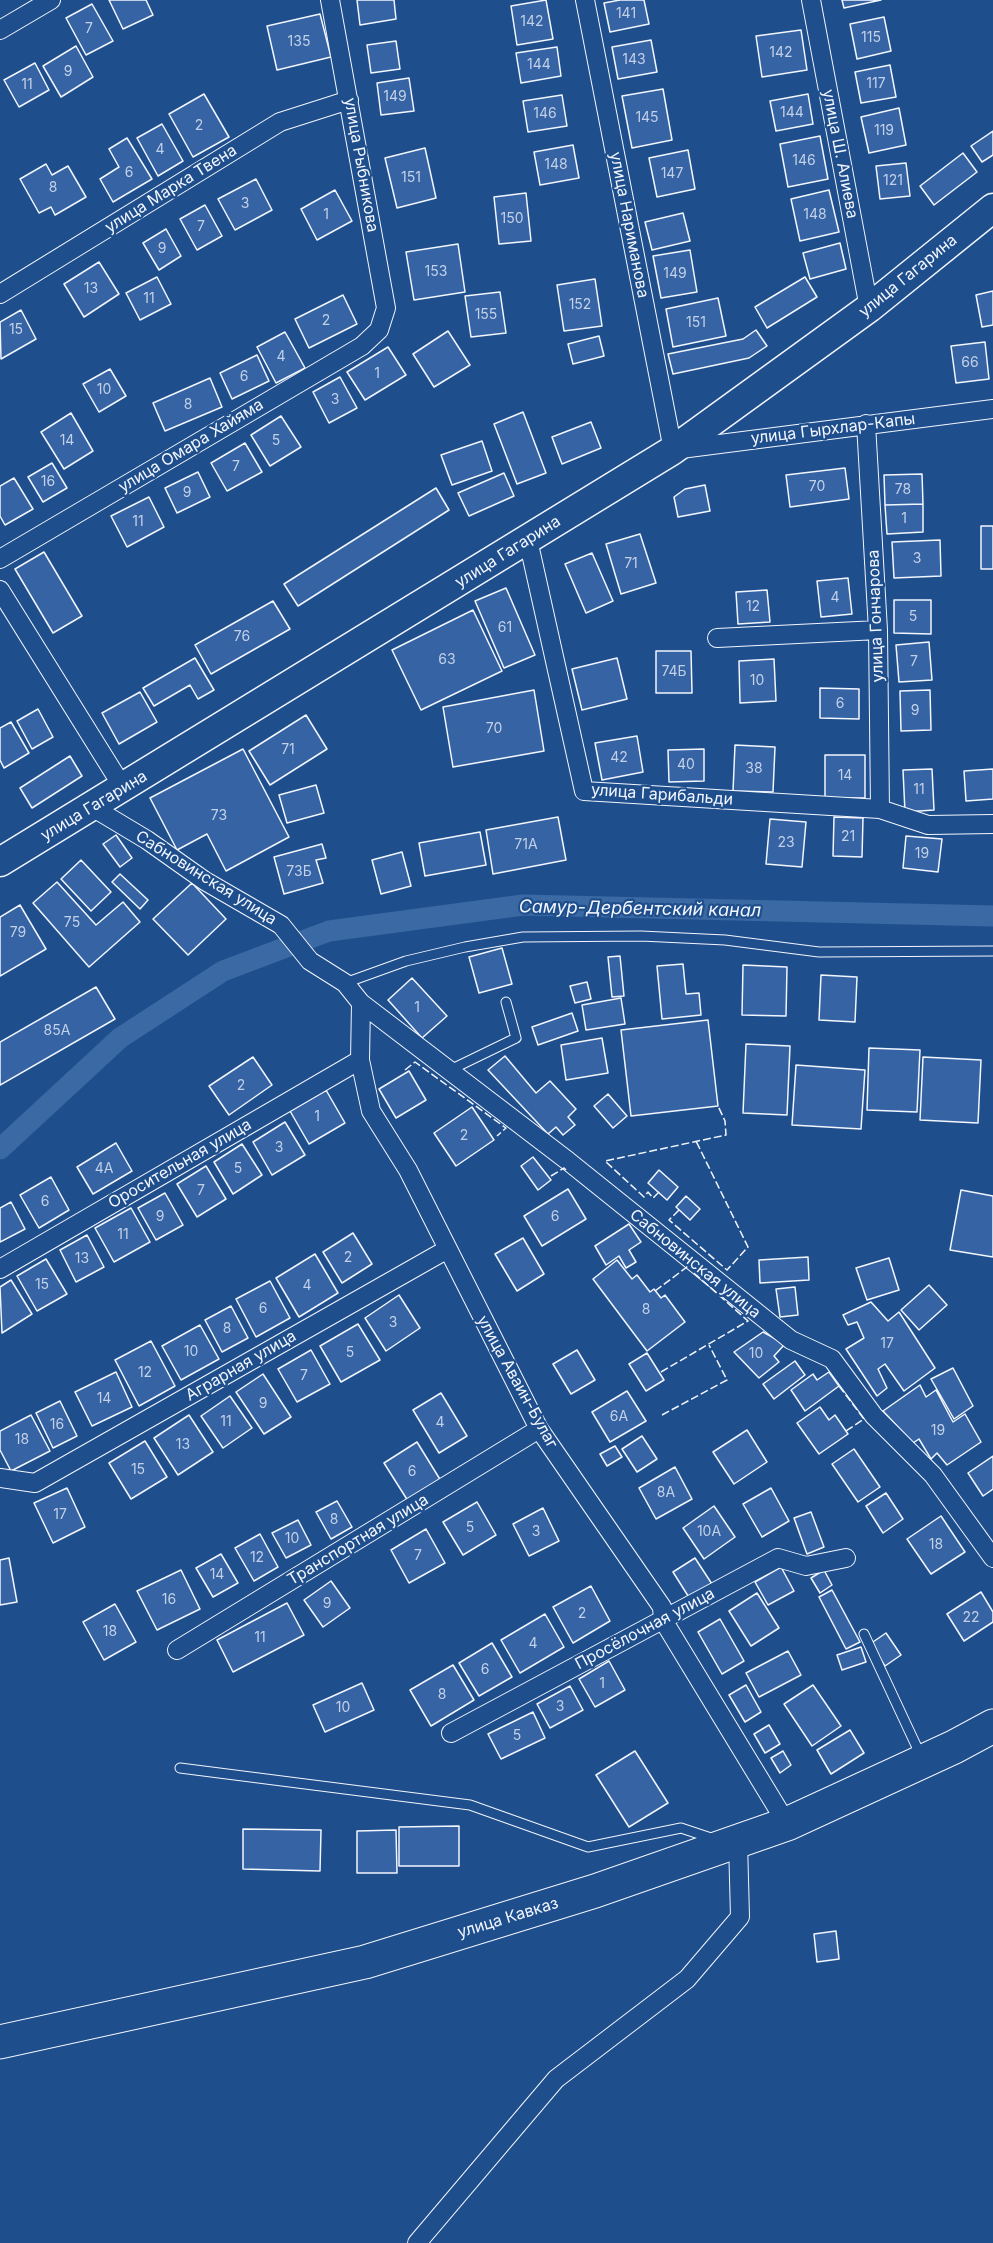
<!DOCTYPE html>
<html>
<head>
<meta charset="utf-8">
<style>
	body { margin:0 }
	canvas { display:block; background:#1f4e8c }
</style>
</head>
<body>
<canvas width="993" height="2243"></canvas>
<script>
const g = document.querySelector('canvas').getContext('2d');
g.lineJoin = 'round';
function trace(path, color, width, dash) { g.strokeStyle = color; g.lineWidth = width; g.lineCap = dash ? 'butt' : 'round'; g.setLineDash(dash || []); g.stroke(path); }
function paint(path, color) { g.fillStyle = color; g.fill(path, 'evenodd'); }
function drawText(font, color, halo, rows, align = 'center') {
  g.font = font + ' Inter,sans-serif'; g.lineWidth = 4.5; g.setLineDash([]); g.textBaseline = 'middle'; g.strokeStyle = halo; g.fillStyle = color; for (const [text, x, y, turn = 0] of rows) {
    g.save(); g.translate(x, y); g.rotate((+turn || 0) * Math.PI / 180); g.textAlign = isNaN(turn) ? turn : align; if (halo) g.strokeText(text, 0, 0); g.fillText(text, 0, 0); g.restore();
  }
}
trace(new Path2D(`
	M0,1149L120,1038L223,971L329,931L523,905L993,916`), '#3b69a3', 21);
const building = new Path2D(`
	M109,0H146L153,15L123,29Z
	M357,0H394L396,19L360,25Z
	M546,0L553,39L517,45L511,6Z
	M620,0H644L649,24L610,32L604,3Z
	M842,0H881L844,8Z
	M92,4L113,41L86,55L66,18Z
	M320,14L331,57L277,70L267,26Z
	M884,17L891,51L857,59L850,24Z
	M801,30L807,70L762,77L756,36Z
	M651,40L657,72L618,79L612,47Z
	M396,41L400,69L371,73L367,45Z
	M76,46L93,77L61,97L43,66Z
	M557,47L561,76L521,83L516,53Z
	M35,63L49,90L19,107L4,80Z
	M890,65L896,97L861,103L855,72Z
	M409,78L414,111L381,115L377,83Z
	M663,89L672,140L632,148L622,96Z
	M204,94L229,137L193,157L169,114Z
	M808,94L813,124L776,131L770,101Z
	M562,95L567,126L528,132L523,101Z
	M899,108L906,145L869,153L861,117Z
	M162,124L183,161L158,176L137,138Z
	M993,131V155L982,162L971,146Z
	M820,136L828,179L788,187L780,144Z
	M127,138L152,179L113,202L100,179L119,167L109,149Z
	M573,145L579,178L540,185L534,152Z
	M425,148L436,198L397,208L385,158Z
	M688,150L695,189L657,197L649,158Z
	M963,153L977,172L934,205L920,186Z
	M906,163L910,196L880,199L876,166Z
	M46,164L52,175L68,166L86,197L55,215L51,207L39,213L20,179Z
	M256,179L272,210L235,230L218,199Z
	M335,190L352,221L317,240L301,209Z
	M829,190L839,232L800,241L791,199Z
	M526,193L531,241L499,244L494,197Z
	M205,205L222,236L197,250L180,219Z
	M683,213L690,241L652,250L645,222Z
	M166,229L181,256L159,270L143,243Z
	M840,243L846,269L810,279L803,253Z
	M458,244L465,292L414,300L406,252Z
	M690,250L697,292L661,298L653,256Z
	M99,262L119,294L84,317L64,284Z
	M157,277L171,304L140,320L126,293Z
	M805,277L817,297L767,328L755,307Z
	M595,279L602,326L564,331L557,285Z
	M993,291V325L982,327L976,295Z
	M500,292L506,333L471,337L465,296Z
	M343,295L357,324L309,348L295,319Z
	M718,298L726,336L673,347L666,309Z
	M21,310L36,339L1,359L0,322Z
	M756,330L767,346L749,358L673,374L668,354L743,339Z
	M448,331L470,365L434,387L413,354Z
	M285,332L305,368L276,383L257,347Z
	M599,336L604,356L573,364L568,344Z
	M985,342L989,379L956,383L951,346Z
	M388,347L406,375L365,400L347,372Z
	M257,355L269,381L232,399L220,373Z
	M110,369L126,396L99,412L83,384Z
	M340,377L357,408L329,423L313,392Z
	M210,378L222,407L165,431L153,403Z
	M523,412L546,473L517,484L494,424Z
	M71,413L93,451L64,469L41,432Z
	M281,416L301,447L270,466L251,435Z
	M591,422L601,448L562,464L552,437Z
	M482,441L492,471L452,485L441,455Z
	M245,443L262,472L227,491L211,463Z
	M52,463L67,488L43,502L28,477Z
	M845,468L849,499L790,507L786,475Z
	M198,472L210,497L177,513L165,488Z
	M504,473L514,496L469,516L458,493Z
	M922,474L923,504L885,505L884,475Z
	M14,478L33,509L5,525L0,516V486Z
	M705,485L710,511L678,517L674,497L685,489Z
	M436,488L449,510L298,606L284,584Z
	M149,497L164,527L127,547L111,516Z
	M923,504V532L887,534L885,505Z
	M981,526H993V569H981Z
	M640,534L656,583L621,594L606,544Z
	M940,540L941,576L894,578L892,542Z
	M44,552L82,616L53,633L15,569Z
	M592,553L613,601L586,613L565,564Z
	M848,578L852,614L821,617L817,581Z
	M506,588L535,655L504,668L475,601Z
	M767,590L770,622L738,624L736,592Z
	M894,600H931V634L894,633Z
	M273,601L290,629L211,674L195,645Z
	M473,610L502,671L421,710L392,650Z
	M929,642L932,680L899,682L896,645Z
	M656,651H691L692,693H656Z
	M195,658L214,690L198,699L190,685L154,706L143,688Z
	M617,658L627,699L582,710L572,669Z
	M774,659L776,701L740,703L739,661Z
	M820,688L859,689V719L820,718Z
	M534,690L544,751L453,767L443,707Z
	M930,690L931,730L901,731L900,691Z
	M140,692L157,722L119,744L102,713Z
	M38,709L53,737L32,749L17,721Z
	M306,715L327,749L270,785L249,751Z
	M11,722L29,753L4,768L0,760V728Z
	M637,736L643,772L602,780L595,743Z
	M735,745L775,747L773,792L733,791Z
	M243,749L289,837L226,871L207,834L177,850L150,798Z
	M704,749V781L669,782L668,750Z
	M825,755H865V798H825Z
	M70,756L82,776L32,808L20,788Z
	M932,769L934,810L905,812L903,770Z
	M993,769V799L966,801L964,771Z
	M316,785L324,813L287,823L279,795Z
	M558,817L566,860L493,874L486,830Z
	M834,817L863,818L862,857L833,856Z
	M770,819L806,822L802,867L766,864Z
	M480,832L486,865L425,876L419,843Z
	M116,835L132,858L120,867L103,844Z
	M906,836L942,839L938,872L903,868Z
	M322,844L326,858L316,860L323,883L284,894L274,857Z
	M402,852L411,886L381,894L372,860Z
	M81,860L111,892L91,911L61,879Z
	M120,874L148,900L140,909L112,882Z
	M57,882L96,925L123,902L140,922L89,967L33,903Z
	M192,883L226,919L188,955L153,919Z
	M20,905L46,949L0,976V917Z
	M502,948L512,984L479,993L469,957Z
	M620,956L624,996L612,997L608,957Z
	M683,964L686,994L699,993L701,1015L662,1019L657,966Z
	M743,965L787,967L786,1016L742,1015Z
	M821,975L857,977L855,1022L819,1020Z
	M412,978L447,1016L422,1038L388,1000Z
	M587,982L591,999L575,1003L570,986Z
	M96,987L115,1019L0,1085V1042Z
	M621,998L625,1024L586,1030L582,1005Z
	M572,1013L578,1031L538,1045L532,1027Z
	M708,1020L718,1106L631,1116L621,1030Z
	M602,1038L608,1073L566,1080L561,1045Z
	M746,1044L790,1046L787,1115L743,1113Z
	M869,1048L920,1050L917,1112L867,1110Z
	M505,1056L536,1093L550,1081L576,1109L568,1117L575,1125L563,1135L556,1127L548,1134L488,1070Z
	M253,1057L272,1085L229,1115L209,1086Z
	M923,1057L981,1060L978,1123L920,1120Z
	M796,1065L865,1070L861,1129L792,1125Z
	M409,1071L426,1100L396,1118L379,1089Z
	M326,1090L345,1123L309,1144L290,1111Z
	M608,1094L627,1116L613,1128L594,1106Z
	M472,1107L494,1140L456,1166L434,1133Z
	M285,1122L305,1155L272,1175L253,1142Z
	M116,1143L132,1171L93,1194L77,1167Z
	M242,1144L262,1175L233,1194L214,1162Z
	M533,1157L551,1180L538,1190L521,1166Z
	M206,1166L226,1199L197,1217L177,1184Z
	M659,1170L678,1187L667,1200L648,1183Z
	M51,1177L69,1210L39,1228L20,1195Z
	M568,1189L586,1219L542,1246L524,1216Z
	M961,1190L993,1196V1257L950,1250Z
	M165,1193L183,1225L156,1240L138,1208Z
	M686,1196L700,1209L690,1220L676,1207Z
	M11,1202L25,1229L0,1242V1208Z
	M131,1208L150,1242L114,1262L95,1228Z
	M629,1224L641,1242L629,1250L636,1262L626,1268L619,1256L606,1265L595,1246Z
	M353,1233L372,1264L342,1283L323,1252Z
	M87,1235L104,1267L76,1282L60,1250Z
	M523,1238L544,1274L517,1291L495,1254Z
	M315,1254L338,1293L299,1317L276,1278Z
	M808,1257L809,1280L760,1283L759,1260Z
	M889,1258L899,1290L867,1300L856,1268Z
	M46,1259L67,1294L37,1311L17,1276Z
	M617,1260L632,1279L637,1275L650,1292L654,1289L661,1298L665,1295L685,1322L647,1351L593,1279Z
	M11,1280L32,1314L2,1333L0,1287Z
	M270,1281L290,1318L256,1337L236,1299Z
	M929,1285L947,1305L919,1330L901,1310Z
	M795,1287L798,1315L780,1317L776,1289Z
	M399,1295L420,1328L386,1351L365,1318Z
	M871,1302L888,1321L899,1312L935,1368L904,1391L885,1364L878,1369L887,1388L877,1396L846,1349L864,1338L857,1322L848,1325L843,1315Z
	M231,1306L248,1338L222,1352L205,1320Z
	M358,1324L380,1360L341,1382L320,1346Z
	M200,1325L219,1359L181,1380L162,1346Z
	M763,1332L785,1344L774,1356L779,1362L759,1378L734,1352Z
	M151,1341L175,1386L139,1406L115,1360Z
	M311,1350L330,1384L297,1402L278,1369Z
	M577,1350L595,1380L571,1394L553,1364Z
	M647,1353L664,1380L646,1391L629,1364Z
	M795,1361L805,1375L774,1399L763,1384Z
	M953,1368L973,1406L954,1419L931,1379Z
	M116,1372L132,1407L92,1426L75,1392Z
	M829,1372L839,1386L805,1411L791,1390L813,1374L817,1380Z
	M263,1374L291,1417L264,1434L236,1392Z
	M920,1385L926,1397L936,1390L953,1422L965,1414L981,1442L947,1465L937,1453L931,1459L919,1439L913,1443L883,1411Z
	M627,1391L646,1421L610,1442L592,1412Z
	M441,1393L467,1436L439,1453L413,1410Z
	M230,1396L252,1428L223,1448L201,1416Z
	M60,1401L77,1436L53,1448L36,1413Z
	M820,1407L829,1420L835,1415L848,1434L819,1454L797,1423Z
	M31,1415L50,1451L11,1471L0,1450V1431Z
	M189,1415L213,1452L178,1475L154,1438Z
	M747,1430L767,1462L734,1484L713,1452Z
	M642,1436L657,1459L637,1472L622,1449Z
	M145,1441L167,1477L131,1499L109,1463Z
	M417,1442L441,1481L408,1501L384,1463Z
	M615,1446L622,1457L607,1466L600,1454Z
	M854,1449L880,1487L858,1502L832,1464Z
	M993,1456V1489L983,1496L968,1473Z
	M675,1467L692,1499L656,1519L639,1488Z
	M67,1488L85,1527L53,1543L34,1503Z
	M771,1488L789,1521L762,1537L743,1504Z
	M886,1493L903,1519L883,1533L866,1506Z
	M337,1501L352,1527L331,1539L316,1512Z
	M477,1502L496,1535L463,1555L443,1522Z
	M714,1506L735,1537L704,1559L683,1528Z
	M543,1508L559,1541L529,1556L513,1524Z
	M811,1512L824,1547L807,1554L794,1518Z
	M941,1516L965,1552L931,1574L907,1539Z
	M298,1520L311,1545L286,1558L272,1533Z
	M426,1529L445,1563L409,1583L391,1550Z
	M260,1534L278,1567L254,1581L235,1548Z
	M221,1554L238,1583L213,1597L196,1568Z
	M9,1558L17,1602L0,1605V1560Z
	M695,1558L712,1584L690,1599L673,1572Z
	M781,1567L794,1591L768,1605L755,1582Z
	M181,1570L200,1609L157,1630L137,1591Z
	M824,1570L832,1585L820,1593L811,1578Z
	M331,1581L350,1608L323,1627L304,1600Z
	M591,1586L610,1621L573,1643L553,1607Z
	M832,1590L860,1642L846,1649L819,1597Z
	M981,1592L993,1612V1622L964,1641L947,1614Z
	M757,1593L779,1628L751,1646L729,1611Z
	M287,1603L304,1635L233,1672L217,1640Z
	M115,1604L136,1642L104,1660L83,1622Z
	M545,1614L564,1647L520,1673L501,1640Z
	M720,1619L744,1661L722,1674L698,1632Z
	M886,1633L901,1655L885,1666L870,1644Z
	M492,1643L512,1677L479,1696L459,1663Z
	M861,1647L866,1662L842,1670L837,1655Z
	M788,1651L801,1675L759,1697L746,1673Z
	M609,1661L625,1690L595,1707L579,1679Z
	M453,1665L474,1700L431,1726L410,1690Z
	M362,1683L374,1710L325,1732L313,1705Z
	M746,1685L761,1712L745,1722L729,1695Z
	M813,1685L841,1726L812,1746L784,1704Z
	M570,1686L583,1710L550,1728L537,1704Z
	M533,1712L545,1738L501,1759L488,1734Z
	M769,1725L780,1744L765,1753L754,1734Z
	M850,1730L864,1753L831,1774L817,1750Z
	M635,1751L668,1803L629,1827L596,1775Z
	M783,1751L791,1765L780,1773L771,1758Z
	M459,1826V1866H399V1827Z
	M243,1829L321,1830L320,1871L243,1869Z
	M396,1830L397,1873H357V1831Z
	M836,1931L839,1959L817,1962L814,1934Z`);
paint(building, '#3563a3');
trace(building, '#f2f6ff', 1.5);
const lane = new Path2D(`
	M345,983L406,961L465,947L523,937L641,936L725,940L819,952L993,951
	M450,1070L516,1038L506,1002
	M864,1634L921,1756
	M180,1768L470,1805L588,1847L681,1828L714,1839`);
const street = new Path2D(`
	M585,0L673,450L993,409
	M811,0L869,308
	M0,30L51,0
	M0,294L280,122L349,100
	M866,424L878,630L880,809
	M528,540L584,791L880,809L928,825L993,824
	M0,559L362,346L379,330L386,308L330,0
	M0,590L124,789
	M717,638L878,630
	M92,807L147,840L205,881L281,925L310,961L345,983L361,1003L360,1060L371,1111L408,1170L539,1429L662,1607L663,1620L787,1824
	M361,1003L568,1161L791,1340L832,1359L874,1416L933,1475L993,1558
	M0,1269L360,1060
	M0,1478L35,1483L446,1250
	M177,1650L539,1429
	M451,1733L778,1558L806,1566L846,1558
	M417,2243L556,2079L687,1979L740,1917L738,1842`);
const primary = new Path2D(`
	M0,862L673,450L869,308L993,208`);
const highway = new Path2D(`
	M0,2042L365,1962L595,1891L787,1824L954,1747L993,1726`);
trace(lane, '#f2f6ff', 11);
trace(street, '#f2f6ff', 20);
trace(primary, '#f2f6ff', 31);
trace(highway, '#f2f6ff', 35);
trace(lane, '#1f4e8c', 9);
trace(street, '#1f4e8c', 18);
trace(primary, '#1f4e8c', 28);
trace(highway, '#1f4e8c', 33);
trace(new Path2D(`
	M405,1070L415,1062L506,1128L497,1136
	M551,1176L564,1168L566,1170
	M659,1192L653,1198L648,1192L644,1197L605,1161L726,1135L725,1121L718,1106
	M679,1210L669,1220L727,1270L748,1247L696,1141
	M655,1291L687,1267L684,1265
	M661,1372L748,1321L694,1273
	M839,1386L864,1419L846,1431
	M662,1415L727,1380L709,1345`), '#f2f6ff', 1.5, [8, 3]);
drawText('14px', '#c3d1e8', null, [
	["141",626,14],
	["142",532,22],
	["7",89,29],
	["115",871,38],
	["135",299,42],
	["142",781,53],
	["143",634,60],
	["144",539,65],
	["9",68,72],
	["117",876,84],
	["11",27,85],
	["149",395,97],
	["144",792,113],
	["146",545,114],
	["145",647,118],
	["2",199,126],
	["119",884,131],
	["4",160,150],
	["146",804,161],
	["148",556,165],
	["6",129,173],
	["147",672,174],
	["151",411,178],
	["121",893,181],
	["8",53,188],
	["3",245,204],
	["1",326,215],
	["148",815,215],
	["150",512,219],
	["7",201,227],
	["9",162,249],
	["153",436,272],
	["149",675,274],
	["13",91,289],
	["11",149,299],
	["152",580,305],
	["155",486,315],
	["2",326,321],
	["151",696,323],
	["15",16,330],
	["4",281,357],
	["66",970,363],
	["1",377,374],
	["6",244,377],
	["10",104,390],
	["3",335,400],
	["8",188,405],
	["14",67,441],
	["5",276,441],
	["7",236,467],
	["16",48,482],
	["70",817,487],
	["78",903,490],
	["9",187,493],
	["1",904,519],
	["11",138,522],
	["3",917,559],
	["71",631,564],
	["4",835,598],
	["12",753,607],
	["5",913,617],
	["61",505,628],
	["76",242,637],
	["63",447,660],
	["7",914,662],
	["74Б",674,672],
	["10",757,681],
	["6",840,704],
	["9",915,711],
	["70",494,729],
	["71",288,750],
	["42",619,758],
	["40",686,765],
	["38",754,769],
	["14",845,776],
	["11",919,790],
	["73",219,816],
	["21",848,837],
	["23",786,843],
	["71А",526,845],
	["19",922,854],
	["73Б",299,872],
	["75",72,923],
	["79",18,933],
	["1",417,1008],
	["85А",57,1031],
	["2",241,1086],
	["1",317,1117],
	["2",464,1136],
	["3",279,1148],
	["4А",104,1169],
	["5",238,1169],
	["7",201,1191],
	["6",45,1202],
	["9",160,1217],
	["6",555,1217],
	["11",123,1235],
	["2",348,1258],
	["13",82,1259],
	["15",42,1285],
	["4",307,1286],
	["6",263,1309],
	["8",646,1310],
	["3",393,1323],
	["8",227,1329],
	["17",887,1344],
	["10",191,1352],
	["5",350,1353],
	["10",756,1354],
	["12",145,1373],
	["7",304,1376],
	["14",104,1399],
	["9",263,1404],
	["6А",619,1417],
	["11",226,1422],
	["4",440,1423],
	["16",57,1425],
	["19",938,1431],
	["18",22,1440],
	["13",183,1445],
	["15",138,1470],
	["6",412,1472],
	["8А",666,1493],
	["17",60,1515],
	["8",334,1520],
	["5",470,1528],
	["3",536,1532],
	["10А",709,1532],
	["10",292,1539],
	["18",936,1545],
	["7",418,1556],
	["12",257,1558],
	["14",217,1575],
	["16",169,1600],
	["9",327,1604],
	["2",582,1614],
	["22",971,1618],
	["18",110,1632],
	["11",260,1638],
	["4",533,1644],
	["6",485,1670],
	["1",602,1684],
	["8",442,1695],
	["3",560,1707],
	["10",343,1708],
	["5",517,1736]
]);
drawText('16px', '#f2f6ff', '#1f4e8c', [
	["улица Ш. Алиева",840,154,79],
	["улица Рыбникова",361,165,80],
	["улица Марка Твена",171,189,-32],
	["улица Нариманова",629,225,79],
	["улица Гагарина",908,276,-39],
	["улица Гырхлар-Капы",833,429,-7],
	["улица Омара Хайяма",191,446,-31],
	["улица Гагарина",508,552,-32],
	["улица Гончарова",876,616,-92],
	["улица Гарибальди",662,795,4],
	["улица Гагарина",94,806,-31],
	["Сабновинская улица",206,878,32],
	["Оросительная улица",180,1164,-30],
	["Сабновинская улица",695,1264,39],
	["Аграрная улица",241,1366,-30],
	["улица Аваин-Булаг",517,1382,61],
	["Транспортная улица",358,1540,-31],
	["Просёлочная улица",645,1629,-28],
	["улица Кавказ",508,1918,-17]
]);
drawText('italic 18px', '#f2f6ff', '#1f4e8c', [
	["Самур-Дербентский канал",640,909,1]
]);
</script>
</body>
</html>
